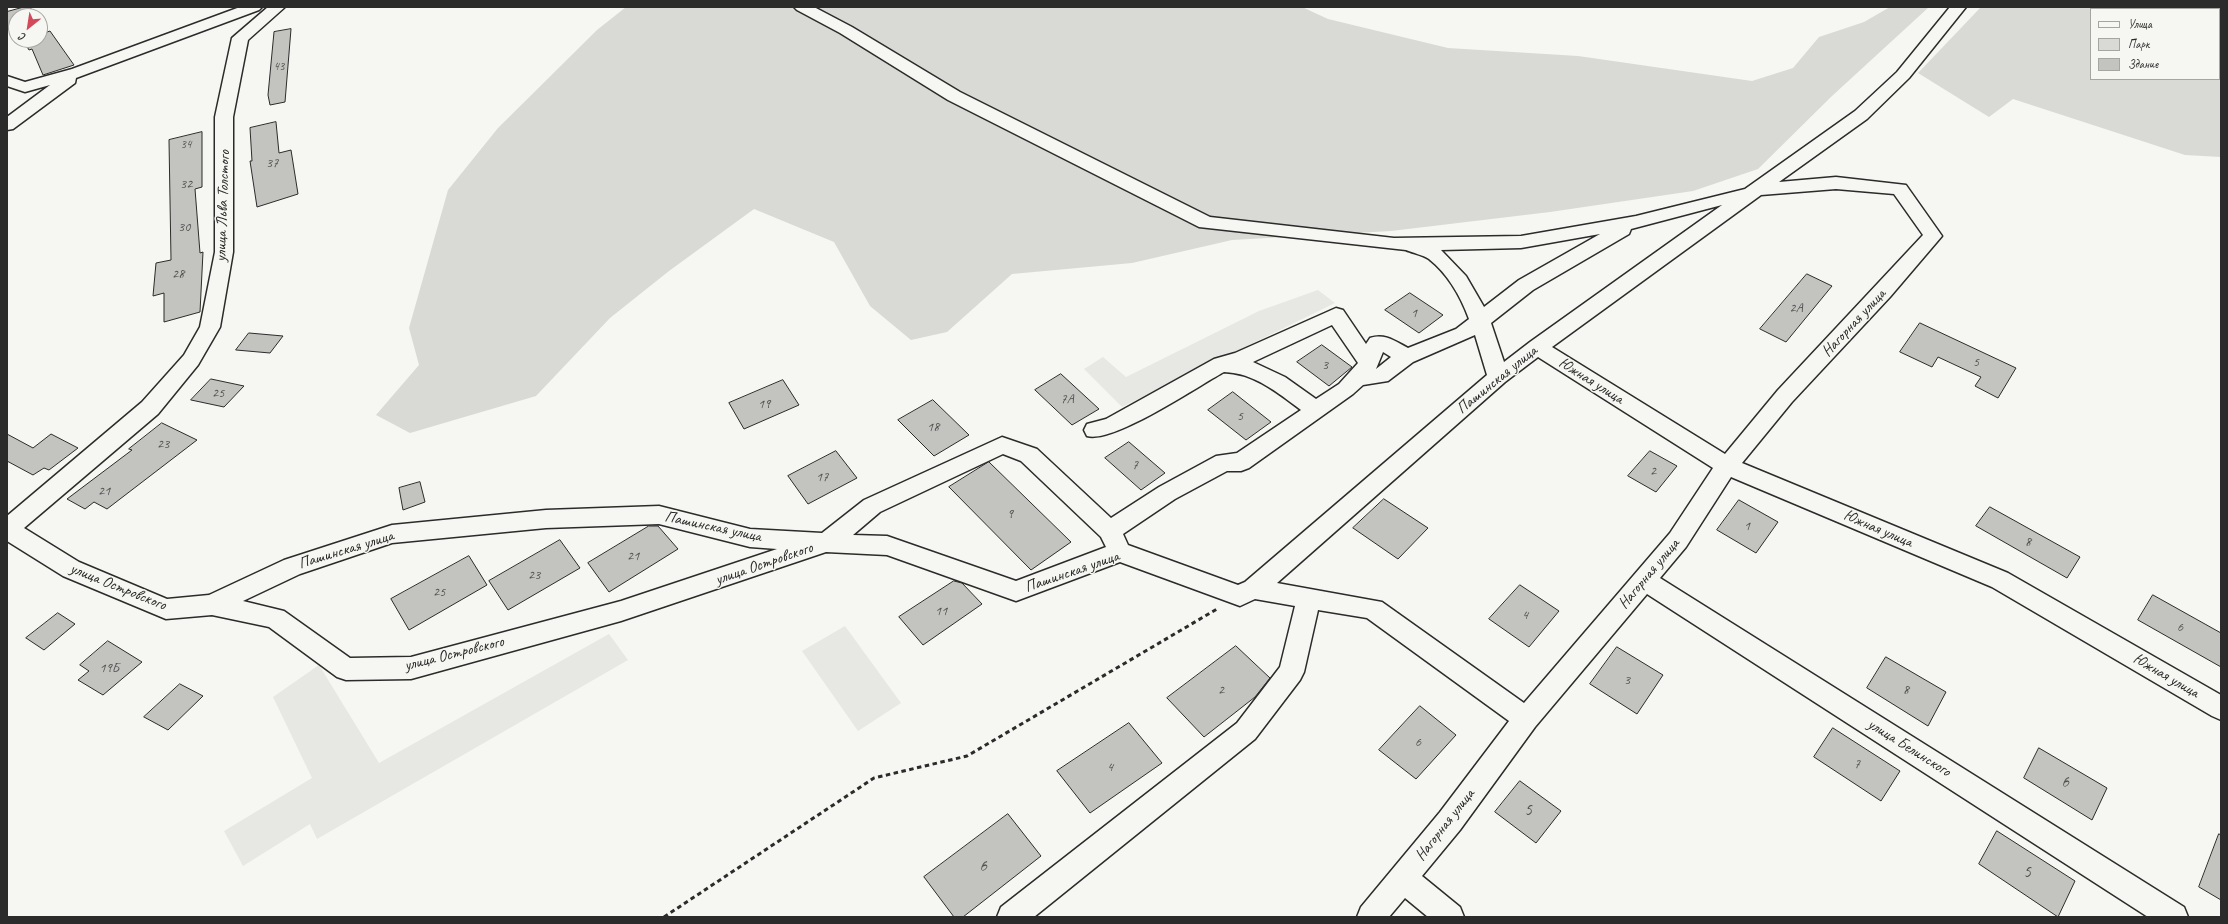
<!DOCTYPE html>
<html>
<head>
<meta charset="utf-8">
<style>
	body { margin:0 }
	#map { position:relative; width:2228px; height:924px; overflow:hidden; background:#f6f6f2; font-family:Caveat,sans-serif }
	canvas { display:block }
	.frame { position:absolute; inset:0; border:8px solid #2b2b2b; pointer-events:none }
	.legend { position:absolute; left:2090px; top:8px; width:130px; height:72px; box-sizing:border-box; background:#f6f6f2; border:1px solid #a5a5a2; margin:0; padding:5px 7px; list-style:none; font-size:12px; color:#2b2b2b }
	.legend li { display:flex; align-items:center; gap:8px; height:20px }
	.legend b { width:20px; border:1px solid #a5a5a2 }
	.north { position:absolute; left:8px; top:8px; width:40px; height:40px; box-sizing:border-box; background:#f6f6f2; border:1px solid #a5a5a2; border-radius:50%; rotate:210deg; font-size:11px; font-weight:700; line-height:16px; text-align:center; color:#2b2b2b }
	.north::after { content:''; display:block; margin:auto; width:14px; height:18px; background:#d1495b; clip-path:polygon(50% 0,100% 100%,50% 72%,0 100%) }
</style>
</head>
<body>
<div id="map">
<canvas width="2228" height="924"></canvas>
<div class="frame"></div>
<ul class="legend">
<li><b style="height:5px;background:#f6f6f2"></b>Улица</li>
<li><b style="height:11px;background:#d9d9d5"></b>Парк</li>
<li><b style="height:11px;background:#c3c3c0"></b>Здание</li>
</ul>
<div class="north">С</div>
</div>
<script>
const g = document.querySelector('canvas').getContext('2d');
g.lineJoin = 'round';
function paint(path, color) { g.fillStyle = color; g.fill(path, 'evenodd'); }
function trace(path, color, width, dash) { g.strokeStyle = color; g.lineWidth = width; g.lineCap = dash ? 'butt' : 'round'; g.setLineDash(dash || []); g.stroke(path); }
function drawText(font, color, halo, rows, align = 'center') {
  g.font = font + ' Caveat,sans-serif'; g.lineWidth = 3; g.setLineDash([]); g.textBaseline = 'middle'; g.strokeStyle = halo; g.fillStyle = color; for (const [text, x, y, turn = 0] of rows) {
    g.save(); g.translate(x, y); g.rotate((+turn || 0) * Math.PI / 180); g.textAlign = isNaN(turn) ? turn : align; if (halo) g.strokeText(text, 0, 0); g.fillText(text, 0, 0); g.restore();
  }
}
paint(new Path2D(`
	M1318,290L1335,303L1122,407L1084,369L1103,357L1126,377L1259,311Z
	M845,626L901,703L858,731L802,651Z
	M609,634L628,660L317,839L310,824L243,866L224,831L312,778L273,697L319,665L379,763Z`), '#e7e7e3');
paint(new Path2D(`
	M626,7H1302L1328,19L1448,48L1578,56L1752,81L1793,68L1819,37L1864,22L1890,7H1929L1832,96L1758,169L1693,191L1550,212L1391,231L1232,240L1132,263L1012,274L947,332L911,340L870,306L834,242L754,209L669,271L610,318L536,396L410,433L376,415L419,365L409,328L448,190L498,128L597,30Z
	M1981,7H2221V157L2185,155L2013,99L1989,117L1918,73ZM2091,9H2219V79H2091Z`), '#d9d9d5');
const building = new Path2D(`
	M24,7H30L35,16H16V30L15,27L7,30V12Z
	M40,25L44,33L50,31L74,65L43,75L32,49L29,50L23,40H40Z
	M291,29L285,102L270,105L268,95L274,32Z
	M276,122L279,153L291,150L298,194L257,207L250,161H252L250,128Z
	M202,132V187L195,189L200,253L203,252L200,312L164,322V293L153,296L156,263L171,260L169,140Z
	M1807,274L1832,286L1786,342L1760,329Z
	M1410,293L1443,315L1419,333L1385,310Z
	M1920,323L2016,368L1998,398L1975,386L1981,377L1938,357L1932,367L1900,352Z
	M249,333L283,336L270,353L236,350Z
	M1322,345L1352,367L1329,386L1297,362Z
	M1061,374L1099,409L1072,425L1035,390Z
	M211,379L244,386L224,407L191,400Z
	M783,380L799,405L744,429L729,403Z
	M1233,392L1271,422L1246,440L1208,410Z
	M933,400L969,435L934,456L898,420Z
	M162,423L197,440L107,509L94,502L85,509L67,499L132,450L129,449Z
	M7,434L33,448L51,434L78,448L49,470L44,468L33,475L7,461Z
	M1129,442L1165,473L1141,490L1105,458Z
	M836,451L857,478L808,504L788,476Z
	M1650,451L1677,466L1656,492L1628,476Z
	M989,462L1071,542L1031,570L949,487Z
	M420,482L425,502L403,510L399,488Z
	M1384,499L1428,528L1398,559L1353,528Z
	M1739,500L1778,522L1756,553L1717,530Z
	M1990,507L2080,557L2067,578L1976,526Z
	M649,526H658L678,549L609,592L588,563Z
	M560,540L580,568L508,610L489,581Z
	M469,556L487,585L409,630L391,599Z
	M954,581L962,583L982,604L923,645L899,617Z
	M1520,585L1559,611L1529,647L1489,619Z
	M2153,595L2221,633V667L2138,620Z
	M58,613L75,624L44,650L26,638Z
	M108,641L142,662L103,695L78,680L89,671L80,665Z
	M1236,646L1270,678L1255,697L1204,737L1167,698Z
	M1617,647L1663,675L1637,714L1590,684Z
	M1886,657L1946,692L1928,726L1867,688Z
	M180,684L203,696L168,730L144,717Z
	M1420,706L1456,735L1416,779L1379,750Z
	M1129,723L1162,763L1090,813L1057,771Z
	M1833,728L1900,771L1881,801L1814,757Z
	M2039,748L2107,788L2092,820L2024,778Z
	M1520,781L1561,811L1536,843L1495,812Z
	M1008,814L1041,856L963,917H954L924,877Z
	M1997,831L2075,881L2058,917L1979,864Z
	M2219,834L2221,835V900L2199,887Z`);
paint(building, '#c3c3c0');
trace(building, '#2b2b2b', 1);
const minor = new Path2D(`
	M240,7H262L259,10L76,78L75,83L13,129L7,130V117L50,85L25,92L7,86V76L25,82L72,69Z
	M268,7H285L248,40L233,117V252L220,327L198,365L158,414L24,528L79,562L167,599L209,595L284,560L392,525L546,510L659,506L750,529L822,533L864,500L1002,437L1037,449L1111,518L1159,487L1216,456L1237,453L1301,410C1277,392 1254,373 1224,372C1198,386 1113,444 1087,436L1084,430L1087,424L1106,419L1214,359L1235,353L1336,308L1343,310L1366,344L1370,338C1385,333 1395,341 1408,348L1456,329L1469,319C1461,297 1448,274 1429,259C1423,255 1413,253 1406,250L1199,227L948,100L840,33L797,10L794,7H814L852,27L960,92L1210,217L1394,238L1521,236L1636,216L1745,189L1855,111L1897,72L1950,7H1966L1909,78L1867,119L1779,182L1836,177L1906,185L1942,236L1890,297L1792,402L1742,463L2008,573L2221,695V720L2212,716L1992,587L1731,477L1686,547L1660,578L2184,907L2188,917H2148L1647,594L1535,727L1460,830L1422,876L1460,907L1464,917H1428L1405,898L1389,917H1357L1361,907L1440,812L1509,721L1367,618L1318,610L1304,672L1300,680L1255,739L1034,917H997L1001,907L1237,723L1280,667L1295,606L1255,599L1240,606L1120,562L1016,601L887,555L826,552L621,621L411,679L346,680L337,677L269,627L212,615L166,619L63,576L7,541V516L142,402L184,355L200,327L215,252V117L232,38ZM1836,189L1894,194L1923,235L1778,390L1725,454L1552,347L1761,195ZM1722,205L1530,342L1504,362L1491,323L1533,290L1629,234L1631,229ZM1600,234L1519,280L1484,307L1466,276L1441,250L1521,248ZM1332,325L1358,363L1339,384L1316,399L1285,377L1253,362ZM1475,335L1487,375L1245,582L1238,585L1128,545L1123,534L1175,499L1227,471H1241L1249,468L1353,394L1363,385L1388,381L1413,362ZM1383,352L1391,357L1376,369ZM1538,357L1713,468L1670,533L1524,703L1382,602L1277,583L1505,382ZM1003,454L1021,461L1101,537L1106,547L1016,581L887,536L853,535L880,512ZM659,524L750,547L777,549L621,601L411,657L350,658L284,611L243,601L300,574L392,543L546,528Z`);
trace(minor, '#2b2b2b', 3);
trace(new Path2D(`
	M664,917L874,778L967,756L1217,609`), '#2b2b2b', 3, [4.5, 3.5]);
paint(minor, '#f6f6f2');
drawText('12px', '#515150', null, [
	["43",279,67],
	["34",186,145]
]);
drawText('14px', '#515150', null, [
	["37",272,163],
	["32",186,184],
	["30",184,227],
	["28",178,274],
	["2А",1796,308],
	["1",1414,313],
	["5",1976,362],
	["3",1325,365],
	["25",218,393],
	["7А",1067,399],
	["19",764,404],
	["5",1240,416],
	["18",933,427],
	["23",163,444],
	["7",1135,465],
	["2",1653,471],
	["17",822,477],
	["21",104,491],
	["9",1010,514],
	["1",1747,526],
	["8",2028,542],
	["21",633,556],
	["23",534,575],
	["25",439,592],
	["11",941,611],
	["4",1525,615],
	["6",2180,627],
	["19Б",109,668],
	["3",1627,680],
	["2",1221,690],
	["8",1906,690],
	["6",1418,742],
	["7",1857,764],
	["4",1110,767]
]);
drawText('16px', '#2b2b2b', '#f6f6f2', [
	["улица Льва Толстого",223,206,-88],
	["Нагорная улица",1854,323,-47],
	["Пашинская улица",1497,380,-39],
	["Южная улица",1591,381,32],
	["Пашинская улица",713,527,12],
	["Южная улица",1878,529,23],
	["Пашинская улица",346,550,-17],
	["улица Островского",764,564,-19],
	["Пашинская улица",1072,572,-19],
	["Нагорная улица",1649,574,-50],
	["улица Островского",118,587,22],
	["улица Островского",454,654,-14],
	["Южная улица",2166,676,30],
	["улица Белинского",1909,748,32],
	["Нагорная улица",1445,825,-52]
]);
drawText('17px', '#515150', null, [
	["6",2065,783],
	["5",1528,811],
	["6",983,867],
	["5",2027,873]
]);
</script>
</body>
</html>
